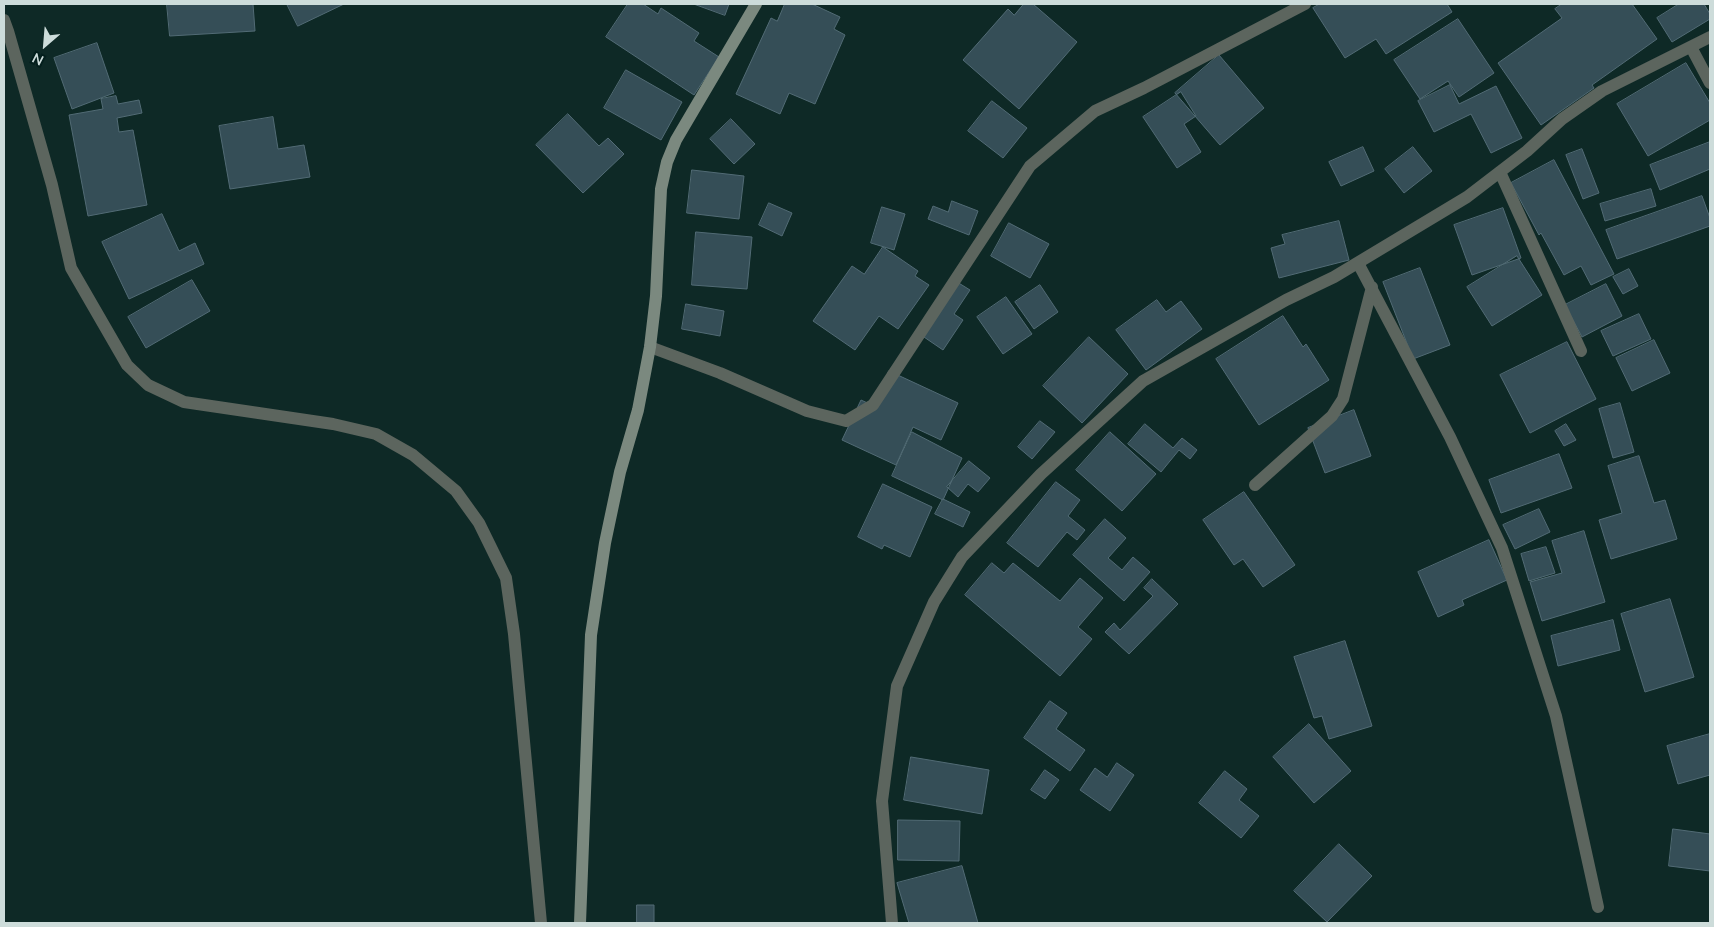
<!DOCTYPE html>
<html>
<head>
<meta charset="utf-8">
<style>
	body { margin:0 }
	#map { position:relative; width:1714px; height:927px; overflow:hidden; background:#0e2926; font-family:"Nunito Sans",sans-serif }
	canvas { display:block }
	.frame { position:absolute; inset:0; border:5px solid #cddcda; pointer-events:none }
	.north { position:absolute; left:20px; top:20px; width:50px; height:50px; -webkit-text-stroke:4px #041f1d; paint-order:stroke; rotate:207deg; font-size:14px; font-weight:700; line-height:20px; text-align:center; color:#cddcda }
	.north::after { content:''; display:block; margin:auto; width:18px; height:22px; background:#cddcda; clip-path:polygon(50% 0,100% 100%,50% 72%,0 100%) }
</style>
</head>
<body>
<div id="map">
<canvas width="1714" height="927"></canvas>
<div class="frame"></div>
<div class="north">N</div>
</div>
<script>
const g = document.querySelector('canvas').getContext('2d');
g.lineJoin = 'round';
function paint(path, color) { g.fillStyle = color; g.fill(path, 'evenodd'); }
function trace(path, color, width, dash) { g.strokeStyle = color; g.lineWidth = width; g.lineCap = dash ? 'butt' : 'round'; g.setLineDash(dash || []); g.stroke(path); }
const building = new Path2D(`
	M167,4H253L255,31L170,36Z
	M287,4H344L298,26Z
	M628,4H643L658,14L661,8L699,33L694,41L719,57L694,95L606,37Z
	M694,4H729L725,15Z
	M785,4H812L840,17L834,29L845,35L815,104L789,93L780,114L736,94L771,18L777,21Z
	M1024,4H1033L1077,42L1019,109L963,60L1008,9L1014,15Z
	M1320,4H1447L1452,12L1386,54L1376,39L1345,58L1313,8Z
	M1562,4H1632L1657,39L1592,85L1594,88L1541,125L1498,63L1562,18L1555,9Z
	M1679,4H1704L1710,14V19L1672,42L1657,18Z
	M1458,19L1494,73L1459,97L1448,81L1420,99L1394,60Z
	M97,43L114,93L72,109L54,58Z
	M1219,55L1264,108L1220,145L1175,93Z
	M1686,63L1710,103V120L1648,156L1617,104Z
	M626,70L682,102L661,140L604,108Z
	M1450,85L1459,104L1496,86L1522,138L1491,153L1471,114L1434,132L1418,101Z
	M1181,92L1196,116L1184,124L1201,152L1177,168L1143,117Z
	M116,96L118,104L139,100L142,113L117,118L119,132L133,130L147,205L88,216L69,115L103,109L101,99Z
	M992,101L1027,128L1003,158L968,131Z
	M568,114L599,146L608,138L624,154L583,193L536,145Z
	M273,117L278,149L304,145L310,177L230,189L219,126Z
	M731,119L755,144L734,164L710,139Z
	M1710,142V169L1660,190L1650,165Z
	M1363,147L1374,171L1341,186L1329,162Z
	M1413,147L1432,171L1404,193L1385,169Z
	M1582,149L1599,193L1583,199L1566,155Z
	M1554,160L1614,274L1591,285L1581,266L1564,275L1541,233L1539,235L1511,183Z
	M692,170L744,176L739,219L687,213Z
	M1651,189L1656,206L1605,221L1600,204Z
	M1702,196L1710,218V226L1617,259L1606,230Z
	M952,201L978,211L969,235L928,219L933,206L948,212Z
	M769,203L792,213L782,236L759,225Z
	M882,207L905,214L894,250L871,243Z
	M1503,208L1521,258L1472,275L1454,225Z
	M162,214L179,251L195,243L204,264L129,299L102,242Z
	M1339,221L1349,260L1279,278L1271,248L1285,244L1282,235Z
	M1009,223L1049,244L1030,278L991,256Z
	M696,232L752,237L747,289L692,285Z
	M883,247L918,271L915,276L929,285L898,329L879,316L855,350L813,321L852,266L864,274Z
	M1517,256L1542,295L1492,326L1467,287Z
	M1420,268L1450,345L1413,359L1383,282Z
	M1629,269L1638,286L1623,294L1613,277Z
	M192,280L210,311L146,348L128,317Z
	M957,282L970,290L954,314L963,320L943,350L921,335Z
	M1606,284L1622,316L1582,337L1565,305Z
	M1040,285L1058,312L1034,329L1015,302Z
	M1006,297L1032,334L1003,354L977,317Z
	M1157,300L1166,312L1181,301L1202,329L1146,370L1116,330Z
	M686,304L724,311L720,336L682,329Z
	M1639,314L1651,339L1613,356L1601,331Z
	M1283,316L1303,347L1306,344L1329,380L1259,425L1216,359Z
	M1089,337L1128,374L1082,423L1043,386Z
	M1654,340L1670,373L1632,391L1616,358Z
	M1567,342L1596,399L1530,433L1500,375Z
	M889,371L958,403L941,440L913,427L896,465L842,440L861,400L874,406Z
	M1620,403L1634,452L1613,458L1599,409Z
	M1354,410L1371,456L1325,473L1308,428Z
	M1040,421L1055,432L1032,459L1018,447Z
	M1145,424L1173,448L1182,438L1197,450L1190,459L1179,450L1161,472L1128,444Z
	M1566,424L1576,440L1564,446L1555,431Z
	M912,432L962,458L943,500L892,476Z
	M1110,432L1156,474L1122,511L1076,470Z
	M1559,454L1572,488L1501,513L1489,480Z
	M1639,456L1654,503L1665,500L1677,539L1611,559L1599,520L1622,513L1608,466Z
	M969,461L990,478L978,492L968,484L958,497L947,487Z
	M1056,482L1080,500L1068,516L1085,530L1077,540L1067,532L1038,567L1007,543Z
	M883,484L932,507L910,557L884,545L882,549L858,537Z
	M1244,492L1295,565L1263,587L1243,559L1234,565L1203,520Z
	M943,499L970,512L963,527L935,514Z
	M1539,509L1550,532L1515,549L1503,525Z
	M1105,519L1126,538L1108,558L1122,570L1133,557L1150,572L1124,601L1073,555Z
	M1584,531L1605,602L1542,621L1530,582L1562,573L1552,541Z
	M1489,540L1507,580L1462,600L1464,605L1438,617L1418,572Z
	M1546,547L1555,573L1529,581L1521,554Z
	M992,563L1004,573L1013,563L1060,601L1080,578L1103,598L1078,627L1092,639L1060,676L965,595Z
	M1152,579L1178,604L1129,654L1105,632L1114,623L1120,630L1153,596L1144,588Z
	M1670,599L1694,677L1645,692L1621,614Z
	M1613,620L1620,650L1558,666L1551,636Z
	M1345,641L1372,726L1329,739L1322,716L1314,718L1294,657Z
	M1050,701L1067,713L1056,729L1085,750L1070,771L1024,738Z
	M1309,724L1351,771L1314,803L1273,757Z
	M1710,734V775L1678,784L1667,746Z
	M911,757L989,770L982,814L904,800Z
	M1117,763L1134,775L1110,811L1080,790L1095,768L1107,777Z
	M1045,770L1059,780L1045,799L1031,790Z
	M1225,771L1247,789L1239,800L1259,816L1241,838L1199,803Z
	M898,820L960,821L959,861L898,860Z
	M1673,829L1710,834V871L1669,866Z
	M1339,844L1372,876L1327,922L1294,891Z
	M962,866L978,923H909L897,883Z
	M637,905H654V923H637Z`);
paint(building, '#354e57');
trace(building, '#526b75', 1);
trace(new Path2D(`
	M4,20L8,31L52,185L71,268L127,365L148,385L184,402L333,424L376,434L413,455L456,491L479,523L506,578L514,634L541,923
	M1691,47L1710,83
	M1500,172L1581,351
	M1358,263L1450,437L1502,548L1556,716L1598,907
	M650,347L720,373L807,411L846,421L873,405L1030,166L1095,111L1144,88L1305,4
	M1255,485L1332,416L1343,399L1372,287
	M892,923L882,801L897,686L934,602L962,557L1041,474L1143,381L1286,300L1334,277L1467,197L1527,151L1562,119L1602,91L1710,37`), '#5c655e', 12);
trace(new Path2D(`
	M580,923L591,635L605,543L620,472L638,410L650,347L656,296L661,189L667,162L676,140L756,4`), '#7b897f', 12);
</script>
</body>
</html>
